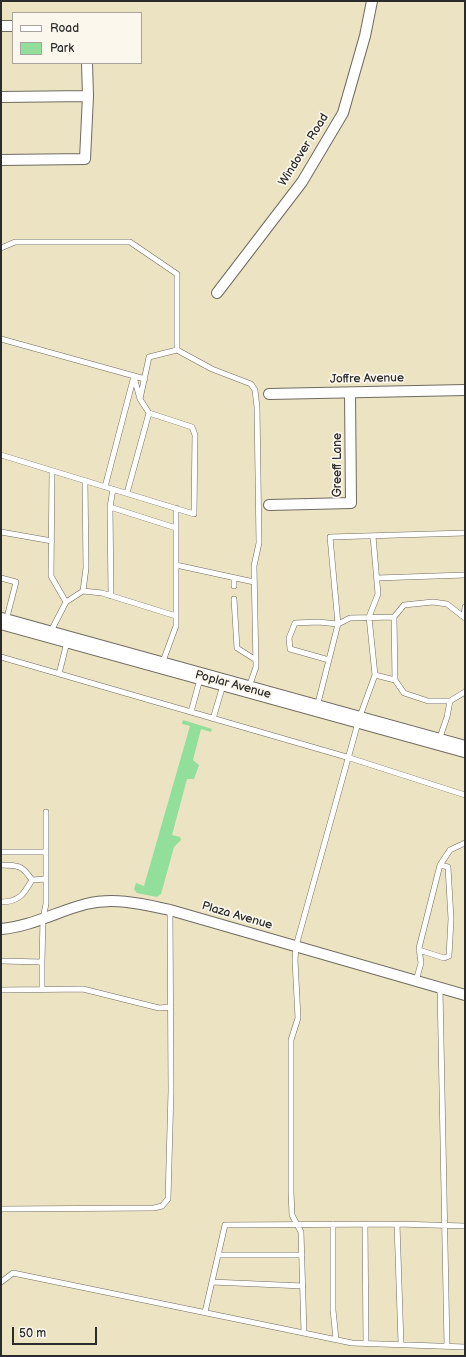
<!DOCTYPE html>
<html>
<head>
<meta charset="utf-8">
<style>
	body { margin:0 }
	#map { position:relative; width:466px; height:1357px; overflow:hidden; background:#ece3c3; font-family:"Balsamiq Sans",sans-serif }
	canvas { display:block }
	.frame { position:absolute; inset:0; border:2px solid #2b2b2b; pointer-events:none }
	.legend { position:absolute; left:12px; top:12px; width:130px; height:52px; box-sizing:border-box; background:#fbf7ec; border:1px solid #a8a59f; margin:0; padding:5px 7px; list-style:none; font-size:12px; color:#2b2b2b }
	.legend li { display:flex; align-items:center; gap:8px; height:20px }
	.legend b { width:20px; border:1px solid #a8a59f }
	.scale { position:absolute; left:12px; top:1327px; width:85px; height:18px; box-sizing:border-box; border:2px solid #2b2b2b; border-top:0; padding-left:5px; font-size:12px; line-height:14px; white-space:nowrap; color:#2b2b2b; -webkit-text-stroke:3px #fbf7ec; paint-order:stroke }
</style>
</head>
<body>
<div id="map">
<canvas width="466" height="1357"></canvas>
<div class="frame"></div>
<ul class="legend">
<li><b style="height:5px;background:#fff"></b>Road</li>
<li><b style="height:11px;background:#92de9b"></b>Park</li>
</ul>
<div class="scale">50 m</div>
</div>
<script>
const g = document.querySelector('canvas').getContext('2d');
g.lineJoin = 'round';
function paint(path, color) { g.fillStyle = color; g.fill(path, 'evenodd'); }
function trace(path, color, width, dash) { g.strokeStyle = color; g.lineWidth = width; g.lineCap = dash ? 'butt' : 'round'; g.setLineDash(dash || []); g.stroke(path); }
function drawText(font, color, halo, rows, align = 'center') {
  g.font = font + ' "Balsamiq Sans",sans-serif'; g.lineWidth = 3.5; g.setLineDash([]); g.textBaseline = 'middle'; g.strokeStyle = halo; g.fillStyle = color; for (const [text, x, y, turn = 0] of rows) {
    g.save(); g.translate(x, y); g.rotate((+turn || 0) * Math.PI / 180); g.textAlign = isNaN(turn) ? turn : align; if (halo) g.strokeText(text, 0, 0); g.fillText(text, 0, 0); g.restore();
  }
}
paint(new Path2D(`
	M183,720L212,729L211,732L201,729L193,760L199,765L194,779H187L172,835L180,837L181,840L174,847L161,894L157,897L137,893L134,889L136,883L144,886L190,726L182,724Z`), '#92de9b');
const lane = new Path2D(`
	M1,248L15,242H130L177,274V350L149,357L140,399
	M1,339L145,379
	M177,350L212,369L251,384L255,390L257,407L259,543L254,566L256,667L249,687
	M134,377L140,399L149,413
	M1,455L194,514L195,435L192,427L149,413L127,493
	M52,471L51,576L66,602
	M105,487L134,376
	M110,507L113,489
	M1,532L52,541
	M176,565L254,582
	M1,578L16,582L6,621
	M377,578L465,575
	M234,579V586
	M83,591L86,568L85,481
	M111,596L110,507L176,528
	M234,599L237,648L256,660
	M394,617L395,680
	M464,617L465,607
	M50,633L66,602L83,591L102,593L176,616
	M1,657L350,758L465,795
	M329,660L290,649L289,638L295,623L318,622L338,624L350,618L394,617L404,605L433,602L447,604L465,618
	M162,664L176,626V508
	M59,674L67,642
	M375,675L395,680L404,693L428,701H450L465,692
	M317,707L338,624L330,537L465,533
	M191,712L200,679
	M213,719L223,685
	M439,740L447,717L450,701
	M46,812V852
	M1,852H46V904L43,918L42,962L1,961
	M1,865C18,865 22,865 32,880
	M1,902C19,902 24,894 32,880L46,879
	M419,950L444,958L449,956L451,919L448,867L440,865
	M416,981L421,963L419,948L440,865L450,850L465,843
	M440,988L447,1346
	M1,990L83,989L159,1008L171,1007
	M42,990V962
	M1,1209L154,1208L162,1206L168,1199L171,1091L170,910
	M333,1224V1310L336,1339
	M365,1224L366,1343
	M397,1224L401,1344
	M218,1255H302
	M1,1282L13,1273L352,1343L465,1347
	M212,1282L303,1286
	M205,1312L225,1225L397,1224L465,1226
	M304,1333L301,1232L292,1215L291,1192V1040L298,1018L295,960L296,946L359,719L375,675L369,617L378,594L373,536`);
const street = new Path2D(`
	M1,26H13
	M1,97L88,96
	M1,160L85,159L88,96L87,63
	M217,293L302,182L343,113L365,36L372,1
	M269,394L465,390
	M269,505L351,503L350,393
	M1,929C30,927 58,911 86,904C115,897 142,904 170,910L465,995`);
const primary = new Path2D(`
	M1,621L465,749`);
trace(lane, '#6f6b60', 6);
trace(street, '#6f6b60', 12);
trace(primary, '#6f6b60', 18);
trace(lane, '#fff', 5);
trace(street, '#fff', 10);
trace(primary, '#fff', 16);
drawText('12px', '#2b2b2b', '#fbf7ec', [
	["Windover Road",304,150,-58],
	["Joffre Avenue",367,379,-1],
	["Greeff Lane",338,465,-90],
	["Poplar Avenue",233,685,15],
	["Plaza Avenue",237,916,16]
]);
</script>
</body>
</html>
